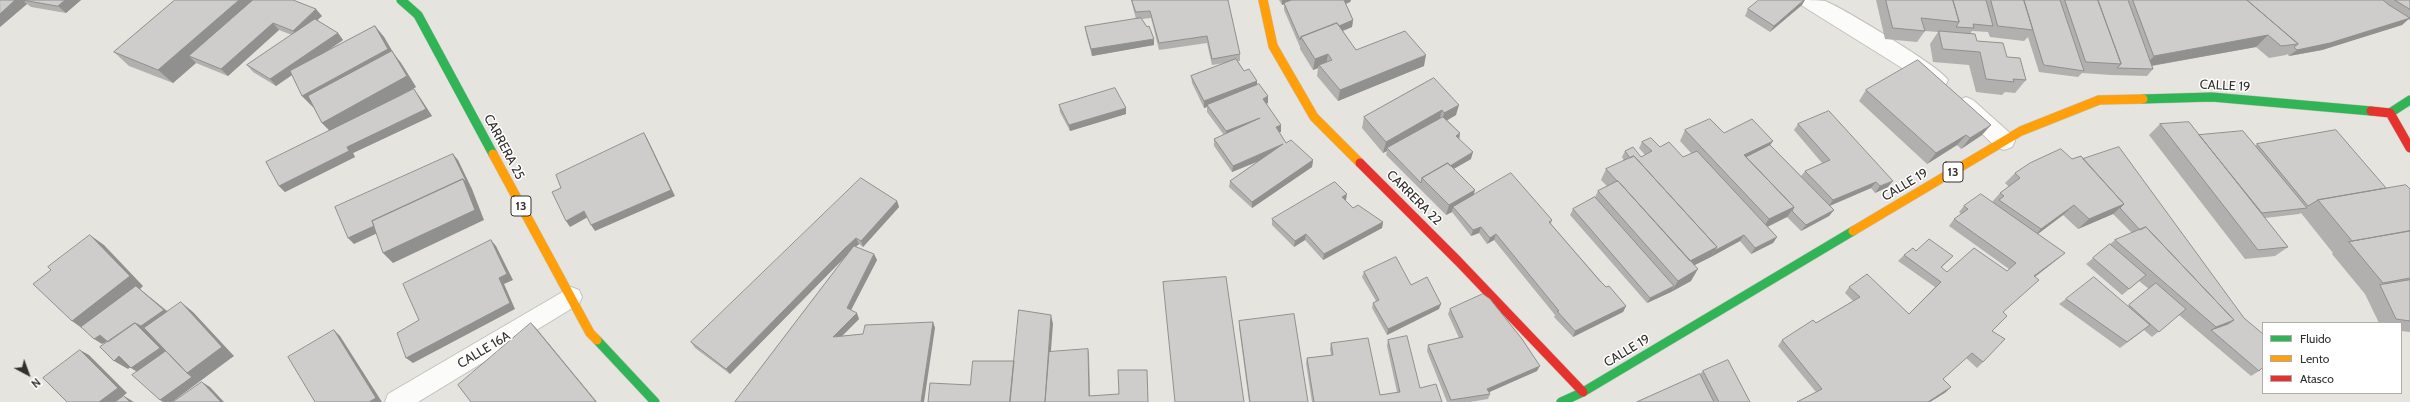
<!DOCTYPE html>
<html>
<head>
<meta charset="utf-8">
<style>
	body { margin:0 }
	#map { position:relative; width:2410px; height:402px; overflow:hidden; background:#e6e4de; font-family:Cabin,sans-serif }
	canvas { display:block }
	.legend { position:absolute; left:2262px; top:322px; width:140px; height:72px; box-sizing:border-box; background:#fff; border:1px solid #adacab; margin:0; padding:5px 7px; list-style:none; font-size:12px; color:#32302d }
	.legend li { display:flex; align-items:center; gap:8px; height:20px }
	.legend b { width:20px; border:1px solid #adacab }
	.north { position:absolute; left:8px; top:354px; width:40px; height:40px; -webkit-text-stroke:3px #fff; paint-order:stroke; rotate:139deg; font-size:11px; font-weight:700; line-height:16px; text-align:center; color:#32302d }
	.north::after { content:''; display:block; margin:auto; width:14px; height:18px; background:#32302d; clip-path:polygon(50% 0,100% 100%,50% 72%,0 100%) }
</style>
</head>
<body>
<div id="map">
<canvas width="2410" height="402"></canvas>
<ul class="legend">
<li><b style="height:5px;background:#30b455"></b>Fluido</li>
<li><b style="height:5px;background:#ff9f0a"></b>Lento</li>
<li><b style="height:5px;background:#e5322d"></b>Atasco</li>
</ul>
<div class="north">N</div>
</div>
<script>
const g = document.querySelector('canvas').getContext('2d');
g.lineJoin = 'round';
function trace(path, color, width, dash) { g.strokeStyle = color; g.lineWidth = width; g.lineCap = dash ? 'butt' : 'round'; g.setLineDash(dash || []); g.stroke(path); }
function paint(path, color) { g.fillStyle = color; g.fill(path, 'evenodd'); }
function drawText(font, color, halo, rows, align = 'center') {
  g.font = font + ' Cabin,sans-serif'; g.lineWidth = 3; g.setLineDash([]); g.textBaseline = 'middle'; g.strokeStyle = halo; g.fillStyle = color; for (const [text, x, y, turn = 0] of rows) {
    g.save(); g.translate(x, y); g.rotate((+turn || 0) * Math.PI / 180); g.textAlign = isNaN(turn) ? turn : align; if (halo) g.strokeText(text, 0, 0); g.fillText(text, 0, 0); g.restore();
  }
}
const street = new Path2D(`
	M1798,0C1806,0 1818,0 1825,1C1843,8 1942,68 1948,80L1945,86L1938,88L1931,86L1801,5Z
	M1966,97L1973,100L2012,135L2015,141L2012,147L2004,150L1996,147L1959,112L1955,106L1959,100Z
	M571,287L579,290L582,297L579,304L418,402H385L388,394Z`);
const fast = new Path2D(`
	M401,0L418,15L493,154
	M2143,99L2212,97L2371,111
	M2390,113L2410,100
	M597,340L655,402
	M1561,402L1583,392L1853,231`);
const slow = new Path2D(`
	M1263,0L1273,46L1314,117L1360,163
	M493,154L590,333L597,340
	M1853,231L2021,131L2099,100L2143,99`);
const jam = new Path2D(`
	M2371,111L2390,113L2410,148
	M1360,163L1458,261L1583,392`);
trace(street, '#c4c2be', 2);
trace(fast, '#c4c2be', 10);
trace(slow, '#c4c2be', 10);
trace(jam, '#c4c2be', 10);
paint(street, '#fbfbfa');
trace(fast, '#30b455', 9);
trace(slow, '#ff9f0a', 9);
trace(jam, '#e5322d', 9);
paint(new Path2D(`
	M0,0H81L66,13L31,7L27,4L0,27Z
	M175,0L322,16L317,20L338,33L343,40L324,53L375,26L384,37L394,54L401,63L416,87L402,95L419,96L432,116L353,153L355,157L285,192L279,186L330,131L322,123L313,107L302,96L292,75L276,86L253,72L247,65L292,35L279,30L228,76L196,63L173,83L129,66L114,52Z
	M1131,0H1228L1240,54V61H1238L1244,71L1268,96V103L1266,104L1281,132H1279L1286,143L1313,160L1312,167L1252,208L1229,187L1230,181L1259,161L1232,172L1214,146V139L1224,135L1207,112V107L1204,108L1192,83L1191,76L1225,63L1212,65L1207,43L1159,50L1151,18L1141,19L1154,45L1092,56L1086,34L1085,27L1136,19Z
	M1279,0H1351L1350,2L1346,4L1353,20L1352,27L1343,31L1356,50L1424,66L1338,101L1317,76L1318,68L1313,70L1300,49V47L1284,10V4L1282,5Z
	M1876,0H2410V20L2408,19L2402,25L2322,50L2289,56L2287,54L2286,55L2269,58L2256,47L2152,66L2153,69L2147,76L2111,75L2082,73L2078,77L2039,72L2028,37L2024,41L1990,37L1988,32L1972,31L1970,34L1977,41L2007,57L2026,80L2015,93L2005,92L2002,95L1976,92L1969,65L1933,62L1930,44L1938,32L1925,31L1917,42L1885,39Z
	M1802,5L1770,32L1745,16L1748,9Z
	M1434,78L1456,115L1447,120L1460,133L1459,139L1471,159L1453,169L1474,195L1552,220L1551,224L1606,287L1626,306L1623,312L1573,337L1554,317L1555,315L1494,240L1487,244L1479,233L1471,236L1452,212L1446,215L1386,155L1387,151L1383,153L1362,128L1364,117Z
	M1866,90L1982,135L1961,149L1957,145L1927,164L1859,101Z
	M1059,105L1126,114L1070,131L1060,112Z
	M1798,124L1888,187L1875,193L1871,188L1830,206L1834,210L1829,216L1801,231L1787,217L1768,227L1777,237L1773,243L1751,254L1740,241L1694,265L1691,281L1671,292L1647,303L1570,215L1573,209L1595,197L1598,191L1607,186L1601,180L1606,169L1624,161L1622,157L1625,151L1641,157L1645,155L1639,148L1642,142L1660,147L1683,157L1692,154L1680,141L1685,130L1724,133L1770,145L1801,176L1805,171L1822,163L1794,130Z
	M2160,124L2199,135L2255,146L2257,144L2386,188L2410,189V332L2401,331V323H2379L2365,294L2332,254L2333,253L2301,213L2299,214L2265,218L2288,247L2275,256L2245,259L2149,135Z
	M2081,156L2259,371L2251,376L2179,315L2152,337L2144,330L2120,348L2059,304L2066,299L2128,306L2149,289L2139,281L2122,295L2086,264L2115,240L2132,233L2113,214L2078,229L2063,215L2038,234L2059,258L2035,277L2003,312L1992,331L1983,362L1977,368L1966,358L1943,379L1946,392L1930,402H1797L1816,392L1778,346L1782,340L1816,323L1853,301L1845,293L1849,287L1909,314L1935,287L1898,261L1904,255L1916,251L1953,256L1941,268L1947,272L2007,271L2009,269L1949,226L1954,219L1961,214L1959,212L1964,206L1992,202L2000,193L2009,187L2005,183L2015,173L2072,159Z
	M1346,200V201L1353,208L1383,222L1382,228L1323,260L1305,240L1294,247L1272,225V219Z
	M897,201L899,207L863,247L859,244L855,247L874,254L877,260L851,310L859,319L842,336L863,334L933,322L935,328L735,402L847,255L730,374L695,348L691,342Z
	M1364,272L1411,285L1439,309L1387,335L1372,308L1373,303L1376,301L1362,277Z
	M1450,309L1537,371L1489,392L1490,394L1488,399L1470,402H1447L1427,351L1428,345L1459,338L1448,314Z
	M1239,321L1308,402H1249L1239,327Z
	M1388,340L1420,388L1442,402H1312L1306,363L1307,358L1331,355L1330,349L1331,343L1380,395L1397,392L1387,346Z
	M1703,371L1750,402H1637L1700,374Z`), '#b1b0af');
paint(new Path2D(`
	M15,0H31H23L27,4L0,27V14Z
	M65,0H81L66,13L58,6Z
	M239,0H267L189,56L196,63L173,83L158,70Z
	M1282,0H1295L1282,5Z
	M1343,0H1351L1350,2L1342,5Z
	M1804,0H1805L1802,5L1770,32L1774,26Z
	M316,9L322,16L299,37L293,31Z
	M2410,18L2402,25L2322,50L2289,56L2297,50Z
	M1353,20L1352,27L1306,45L1302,40Z
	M273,23L279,30L228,76L221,69Z
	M375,26L384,37L394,54L401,63L416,87L332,133L322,123L397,60L313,107L302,96Z
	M338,33L343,40L276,86L270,79Z
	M2268,35L2256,47L2144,67L2154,56Z
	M1154,39V45L1092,56L1091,49Z
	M1328,54L1326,65H1319L1318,68L1313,70L1315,59Z
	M1426,55L1424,66L1338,101L1340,90Z
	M1257,81V88L1207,105V107L1204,108V101Z
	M414,89L419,96L432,116L353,153L355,157L285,192L279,186L347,147Z
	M1268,96V103L1262,105L1263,99Z
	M1459,105L1456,115L1441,124L1444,113Z
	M1126,108V114L1070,131L1069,125Z
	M1442,110L1439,121L1387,148V151L1383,153L1386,142Z
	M1260,118L1226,138V131Z
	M1281,125V132L1276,133V127Z
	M1991,125L1982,135L1961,149L1970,138Z
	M644,133L648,140L675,196L595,231L591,225Z
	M1460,133L1459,140L1456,136Z
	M1966,135L1957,145L1927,164L1936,153Z
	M1773,141L1766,151L1745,162L1744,155Z
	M1283,144V151L1232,172L1233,166Z
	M1473,152L1471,159L1428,184L1425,181Z
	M453,154L458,160L472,189L484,220L393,263L383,253L468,191L354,244L348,238Z
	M1313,160L1312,167L1252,208V202Z
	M1893,181L1888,187L1875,193L1880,186Z
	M1876,182L1871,188L1829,206L1833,200Z
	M1475,190L1472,201L1453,207L1452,212L1446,215L1449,205Z
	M1347,194L1346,200L1341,203L1342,197Z
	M897,201L899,207L863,247L861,241Z
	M2124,204L2113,214L2078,229L2089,219Z
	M2074,205L2063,215L2031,239L2041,229Z
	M1794,207L1787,217L1762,229L1769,219Z
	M1834,210L1829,216L1801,231L1806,225Z
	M584,211L588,217L570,227L566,221Z
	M1383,222L1382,228L1323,260L1324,254Z
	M1481,227L1479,233L1471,236L1473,230Z
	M1306,234L1305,240L1294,247L1295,241Z
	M1496,234L1494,240L1487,244L1490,238Z
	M90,235L104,245L143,286L140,289L172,315L181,302L193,312L234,356L172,402H163L160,400L145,377L131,368L135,323L86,331L72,321Z
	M1744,235L1740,241L1711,257L1714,251Z
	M1777,237L1773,243L1751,254L1755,248Z
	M856,238L859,244L848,254L730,374L726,369L845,248Z
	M491,240L496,246L513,280L504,284L515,309L413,363L406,358Z
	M1717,247L1711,257L1683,271L1689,261Z
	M2065,253L2059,258L2028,282L2034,276Z
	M874,254L877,260L849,314L847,308Z
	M1698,269L1691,281L1671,292L1678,281Z
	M1674,286L1671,292L1647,303L1650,298Z
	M1441,304L1439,309L1387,335L1388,329Z
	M1626,306L1623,312L1573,337L1575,331Z
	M857,313L859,319L836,342L833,337Z
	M1051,315L1053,324L1047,402H1045Z
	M2234,320L2220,330H2211L2216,327Z
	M933,322L935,328L924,402H921Z
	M531,323L536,328L597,402H596Z
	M334,330L340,336L382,402H369Z
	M100,335L108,341L102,344L94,339Z
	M1088,349L1089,355L1090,401L1089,396Z
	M80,350L89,355L127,393L115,402H99Z
	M119,356L133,365L128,369L114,361Z
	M1540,366L1537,371L1485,394L1487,389Z
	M202,382L210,387L224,402H221Z
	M1951,387L1946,392L1930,402H1928Z
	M124,396L134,402H130Z`), '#90908f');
const building = new Path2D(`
	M0,0H15L0,14Z
	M23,0H65L58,6Z
	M175,0H239L158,70L114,52Z
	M253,0H293L316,9L293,31L273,23L221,69L189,56Z
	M1132,0H1228L1240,54L1212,59L1207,36L1159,43L1150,11L1136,12Z
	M1292,0H1344L1353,20L1339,26L1337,23L1301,37L1300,40L1284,3Z
	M1759,0H1804L1774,26L1748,9Z
	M1886,0H1953L1959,22L1921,18L1925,31L1893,28Z
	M1953,0H1986L1993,26L1973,24L1974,28L1956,27L1959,22Z
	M1991,0H2024L2033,30L1998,26Z
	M2024,0H2060L2084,71L2044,65Z
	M2065,0H2098L2121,64L2086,62Z
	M2098,0H2128L2153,69L2117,68L2121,64Z
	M2133,0H2247L2298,44L2281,46L2268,35L2154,56Z
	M2247,0H2383L2389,5L2410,18L2330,43L2297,50L2294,47L2298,44Z
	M2395,0H2410V9Z
	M1141,18L1147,27L1149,26L1154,39L1091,49L1085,27Z
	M315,19L338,33L270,79L247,65Z
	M1337,23L1356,50L1405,31L1426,55L1340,90L1319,65L1332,60L1328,54L1315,59L1301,37Z
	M375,26L388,49L302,96L290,71Z
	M1939,31L1975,34L1977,41L2003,43L2007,57L2020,58L2026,80L2013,79L2014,82L1986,79L1980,52L1943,49Z
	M392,51L407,76L322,123L308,96Z
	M1236,59L1244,71L1249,69L1257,81L1204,101L1191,76Z
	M1918,60L1991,125L1970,138L1966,135L1936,153L1866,90Z
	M1434,78L1459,105L1444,113L1442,110L1386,142L1364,117Z
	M1259,84L1268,96L1263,99L1281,125L1276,127L1286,143L1291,140L1313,160L1252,202L1230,181L1283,144L1233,166L1214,139L1260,118L1226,131L1207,105Z
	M1115,88L1126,108L1069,125L1059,105Z
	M414,89L426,109L347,147L349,151L279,186L266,162Z
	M1829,111L1893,181L1880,186L1876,182L1833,200L1805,171L1830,160L1798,124Z
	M1443,117L1460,133L1456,136L1473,152L1450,166L1448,163L1422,178L1421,183L1387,148Z
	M1710,119L1724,133L1752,119L1773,141L1744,155L1794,207L1769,219L1685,130Z
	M2189,122L2288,247L2258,250L2160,124Z
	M2336,130L2386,188L2318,200L2308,206L2257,144Z
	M2243,131L2307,208L2262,213L2199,135Z
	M644,133L671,190L591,225L584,211L566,221L552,192L561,188L556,175Z
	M1651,138L1660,147L1669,142L1683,157L1697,151L1777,237L1755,248L1744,235L1714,251L1717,247L1634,156L1630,158L1625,151L1633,147L1641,157L1652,151L1642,142Z
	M1770,145L1834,210L1806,225L1792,211L1794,207L1746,157Z
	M2119,147L2244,318L2263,334V367L2259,371L2211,330L2228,324L2234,320L2146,227L2140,230L2120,208L2124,204L2083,159Z
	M2061,149L2072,159L2081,156L2124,204L2089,219L2074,205L2041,229L1999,200L2004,196L2000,193L2020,178L2015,173L2030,163Z
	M453,154L467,183L463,179L372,221L374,226L348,238L335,207Z
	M1634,156L1717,247L1690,261L1618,181H1617L1606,169Z
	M1448,163L1475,190L1449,205L1422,178Z
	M1511,173L1552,220L1549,222L1600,281L1606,287L1609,286L1626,306L1575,331L1557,311H1559L1496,234L1490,238L1481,227L1473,230L1453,207Z
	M861,178L897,201L861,241L856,238L845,248L726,369L691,342Z
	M463,179L475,210L383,253L372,221Z
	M1618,181L1698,269L1678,281L1598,191Z
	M1335,182L1347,194L1342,197L1353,208L1358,205L1383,222L1324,254L1306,234L1295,241L1272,219Z
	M2406,185L2410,189V231L2352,241L2318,200Z
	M1981,194L2065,253L2034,276L2039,280L2003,312L2007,316L1992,331L2005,339L1983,362L1972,353L1943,379L1951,387L1928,402H1797L1822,389L1782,340L1813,320L1816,323L1860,297L1849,287L1867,274L1909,314L1941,282L1904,255L1913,248L1916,251L1929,239L1953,256L1941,267L1947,272L1974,248L2007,271L2016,263L1954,219L1968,209L1964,206Z
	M1595,197L1674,286L1650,298L1573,209Z
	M2146,227L2234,320L2216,327L2115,240Z
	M2410,231V278L2383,283L2349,242Z
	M90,235L130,276L72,321L33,284L51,270L48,267Z
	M491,240L507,274L499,278L510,303L406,358L397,333L419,320L403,284Z
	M2110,244L2146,275L2129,289L2093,258Z
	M854,246L874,254L847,308L857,313L833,337L863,334L865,325L933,322L921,402H735Z
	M1396,257L1411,285L1427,277L1441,304L1388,329L1373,303L1379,300L1364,272Z
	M1226,277L1244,402H1175L1163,282Z
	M2094,277L2150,325L2127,342L2066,299Z
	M2410,280V321L2396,319L2380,285Z
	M2156,283L2186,309L2159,332L2129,305Z
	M136,286L164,310L141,326L135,323L108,342L100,335L94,339L81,327Z
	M1483,294L1490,299L1522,339L1540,366L1487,389L1490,394L1451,400L1428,345L1463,337L1450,309Z
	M181,302L222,347L187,373L144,328Z
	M1019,310L1051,315L1045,402H1010Z
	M1294,314L1308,402H1250L1239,321Z
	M135,323L160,348L131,368L119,356L114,361L100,347Z
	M531,323L596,402H471L458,385Z
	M334,330L376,398L369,402H315L288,357Z
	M1407,336L1420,388L1436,384L1442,402H1314L1307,358L1333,355L1331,343L1368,338L1380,395L1400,392L1388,340Z
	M1088,349L1089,396L1119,394L1118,370H1147L1148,402H1045L1049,352Z
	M80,350L118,388L99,402H67L43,378Z
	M166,351L187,373L192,377L160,400L132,375Z
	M1728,360L1750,402H1719L1703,371Z
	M973,361H1014L1010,402H928L930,383L970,385Z
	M1700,374L1714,402H1637Z
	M202,382L221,402H173Z
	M124,396L130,402H115Z`);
paint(building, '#cecdcc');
trace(building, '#90908f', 1);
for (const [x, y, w] of [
	[1953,172,20],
	[521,206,20]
]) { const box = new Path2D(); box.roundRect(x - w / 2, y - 10, w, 20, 3); g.fillStyle = '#fff'; g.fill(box); trace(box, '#32302d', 1); }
drawText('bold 12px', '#32302d', null, [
	["13",1953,172],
	["13",521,206]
]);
drawText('13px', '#32302d', '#fff', [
	["CALLE 19",2225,86,3],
	["CARRERA 25",504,147,62],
	["CALLE 19",1905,185,-31],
	["CARRERA 22",1414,198,45],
	["CALLE 16A",484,350,-31],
	["CALLE 19",1627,351,-31]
]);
</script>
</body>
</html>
